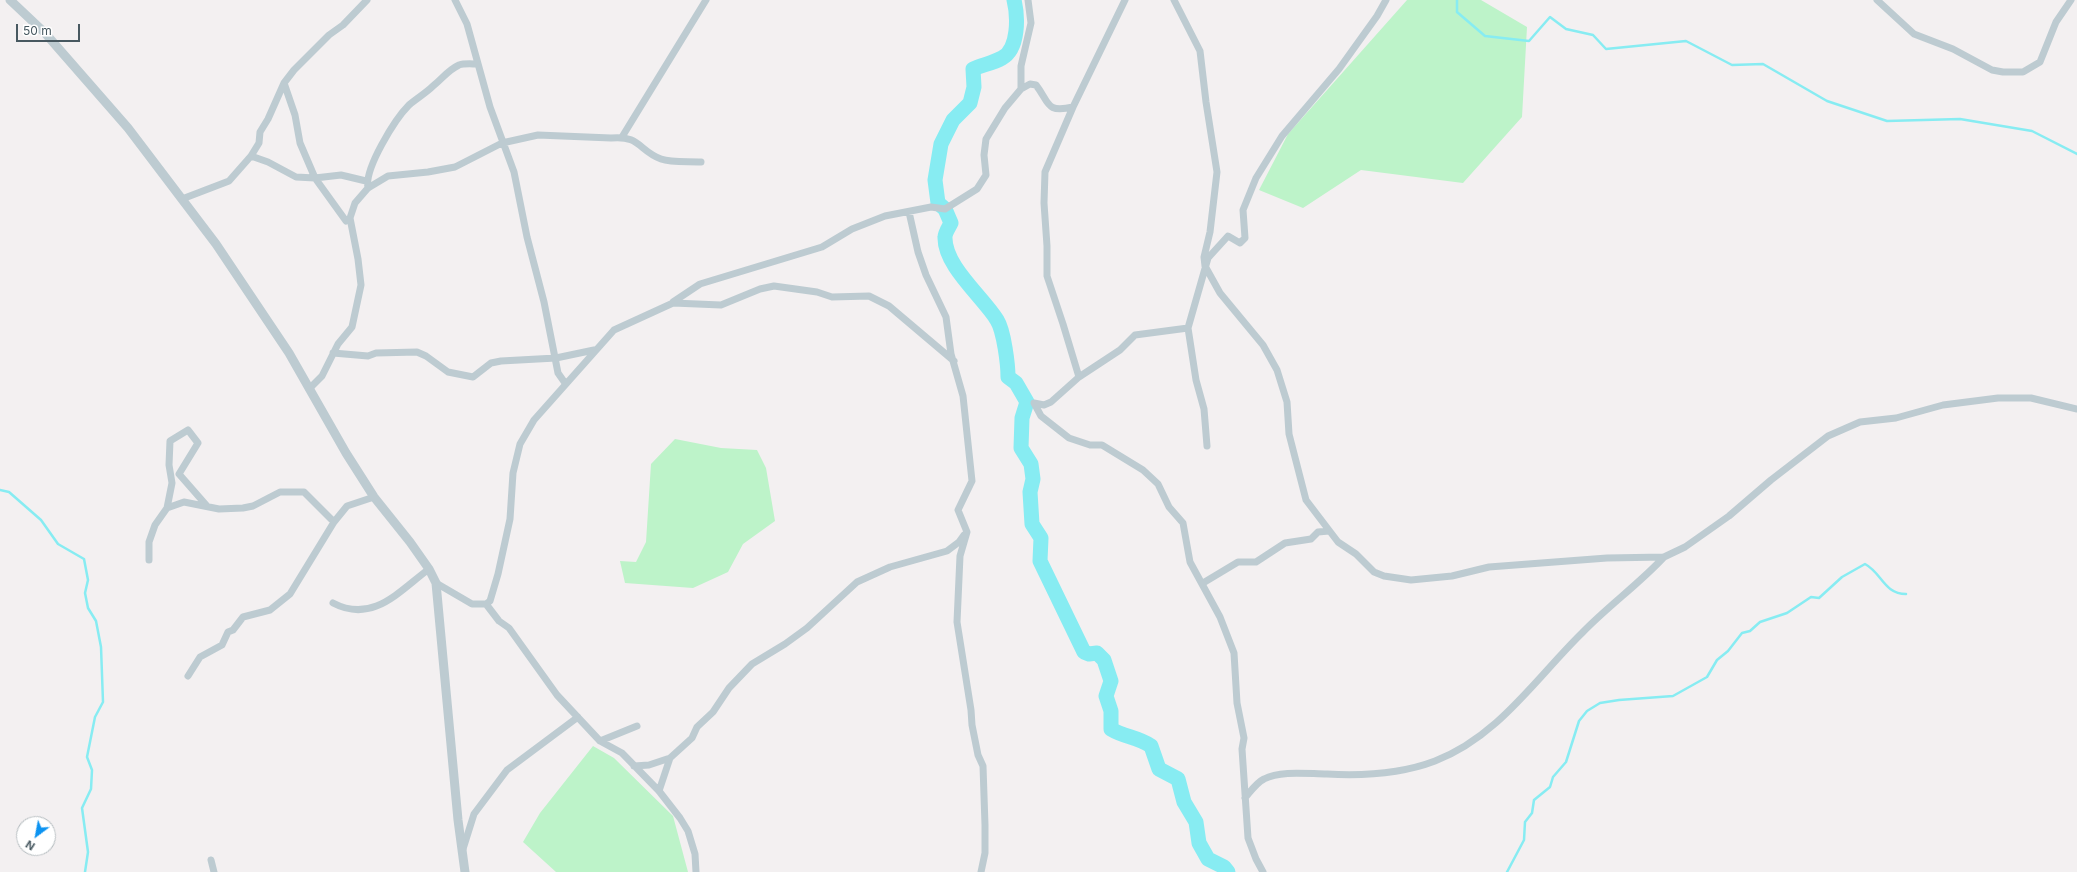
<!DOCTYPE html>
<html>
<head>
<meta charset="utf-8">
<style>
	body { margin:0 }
	#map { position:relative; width:2077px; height:872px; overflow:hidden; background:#f3f0f1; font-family:Inter,sans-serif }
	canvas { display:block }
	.north { position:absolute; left:16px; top:816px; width:40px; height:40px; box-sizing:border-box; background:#fff; border:1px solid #b5bcbf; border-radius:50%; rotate:212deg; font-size:11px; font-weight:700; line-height:16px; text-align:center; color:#475860 }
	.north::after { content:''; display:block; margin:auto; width:14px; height:18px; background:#0c93f1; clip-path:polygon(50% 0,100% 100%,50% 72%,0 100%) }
	.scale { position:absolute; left:16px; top:24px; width:64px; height:18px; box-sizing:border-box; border:2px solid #475860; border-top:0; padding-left:5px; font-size:12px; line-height:14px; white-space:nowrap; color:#475860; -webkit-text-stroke:3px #fff; paint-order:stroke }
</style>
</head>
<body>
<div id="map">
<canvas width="2077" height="872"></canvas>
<div class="north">N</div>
<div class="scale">50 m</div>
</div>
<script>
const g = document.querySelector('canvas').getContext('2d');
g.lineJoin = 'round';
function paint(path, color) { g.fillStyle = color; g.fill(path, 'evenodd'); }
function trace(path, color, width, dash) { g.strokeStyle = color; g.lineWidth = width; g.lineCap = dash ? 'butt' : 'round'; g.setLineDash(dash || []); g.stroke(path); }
paint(new Path2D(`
	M1407,0H1481L1527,27L1522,117L1463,183L1361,170L1303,208L1259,190L1288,134Z
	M675,439L721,448L757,450L766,468L775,521L743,544L728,572L693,588L625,583L620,561L636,562L646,542L651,464Z
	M593,746L614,758L673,816L688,872H556L523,842L540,813Z`), '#bdf3c9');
trace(new Path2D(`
	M1457,0V12L1485,36L1529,41L1550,17L1566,29L1593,35L1606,49L1686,41L1732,65L1763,64L1827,101L1887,121L1960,119L2032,131L2077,154
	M0,490L9,492L41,520L58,544L84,559L88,580L85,593L88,608L96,621L101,647L103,702L95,717L87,757L92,770L91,789L82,808L88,852L85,872
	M1507,872L1524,840L1525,822L1532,813L1534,800L1550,787L1553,777L1566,762L1579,721L1587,711L1600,703L1619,700L1673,696L1707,677L1717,660L1728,651L1742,633L1750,631L1760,622L1787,613L1811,597L1819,598L1842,577L1865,564C1882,573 1884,594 1906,594`), '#87ecf2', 2.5);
trace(new Path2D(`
	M1014,0C1018,16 1019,49 1002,58C993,63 982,65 973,69L974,87L970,103L953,120L941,144L935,180L938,203L945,209L951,223C949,227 945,233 945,237C944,266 983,297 997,320C1004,331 1008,365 1008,377L1016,383L1027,402L1022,418L1021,448L1031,464L1033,479L1030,492L1032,524L1041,538L1040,561L1084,652L1089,654L1097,653L1104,660L1111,681L1106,696L1111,711V729C1124,737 1138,737 1151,746L1159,769L1178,779L1184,802L1196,822L1199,843L1208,859L1224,867L1228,872`), '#87ecf2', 15);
trace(new Path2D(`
	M455,0L467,24L490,107L514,172L527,237L544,302L558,373L565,383
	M1174,0L1200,51L1206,102L1217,172L1210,232L1204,257L1205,266L1220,293L1263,345L1277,370L1287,402L1289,434L1306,500L1338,542L1356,554L1374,572L1384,576L1411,580L1452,576L1489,567L1607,558L1664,557L1685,547L1729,516L1771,480L1828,436L1860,422L1896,418L1943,405L1998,398H2031L2077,409
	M1877,0L1914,34L1953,49L1992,70L2003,72H2023L2040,62L2056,22L2071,0
	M1021,89L1030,84L1036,85C1050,103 1045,113 1073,107
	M622,137L706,0
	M251,156L268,162L296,177L315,178L300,143L295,115L284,83
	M368,188C364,169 395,119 409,105C417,98 426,93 433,86C442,79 448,70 459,65C465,63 472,64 478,64
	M182,199L229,181L251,156L259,143L260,132L268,119L284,83L294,70L329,35L343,25L367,0
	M909,212L918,252L926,275L946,317L951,354L963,396L972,481L958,510L967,532L960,556L957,622L971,710L972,725L978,755L983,766L985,825V853L981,872
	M346,221L315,178L341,175L366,181
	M673,302L700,284L822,247L852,229L885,216L931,207L945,209L977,189L986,175L984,155L986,139L1005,108L1021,89V66L1031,23L1028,0
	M1188,328L1135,335L1120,350L1079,377L1051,402L1044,405L1034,403L1041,416L1069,438L1090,445H1102L1143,470L1158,484L1169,507L1183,523L1190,562L1220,617L1234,653L1237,703L1244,738L1242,749L1248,838L1256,859L1263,872
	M333,353L368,356L376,353L417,352L426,356L448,372L473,377L491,363L501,361L556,358L594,350
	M1079,377L1063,324L1047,276V246L1044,203L1045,172L1073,107L1125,0
	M309,389L322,376L338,344L352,327L361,285L358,259L350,218L355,203L368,188L388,176L428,172L455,167L502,143L538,135L611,138C640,135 639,151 661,159C672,163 689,161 701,162
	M1207,446L1204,409L1196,380L1188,328L1208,258L1228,236L1240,243L1245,238L1243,210L1256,178L1282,136L1339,69L1377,16L1386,0
	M167,508L172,483L169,465L170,441L188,430L198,443L179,474L207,506
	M149,560V542L155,525L167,508L184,502L219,509L243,508L253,506L280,492H304L334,522
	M436,583L472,604H486L490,601L498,574L510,519L513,473L520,444L534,420L614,330L673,303L721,305L760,289L774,286L817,292L832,297L869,296L889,306L954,361
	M1203,583L1238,562H1256L1285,543L1311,539L1318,532L1329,531
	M333,603C373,624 399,591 429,569
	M486,604L499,621L509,628L557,695L600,741L622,753L659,791L680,818L688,831L695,854L696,872
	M188,676L200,657L222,645L228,632L233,630L243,617L270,610L290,594L334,522L347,506L374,497
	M600,741L637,726
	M634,766L649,765L670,758L692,738L697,727L713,712L729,688L752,664L785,644L807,628L857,582L890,567L947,551L959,542L964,535
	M659,791L670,758
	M1245,798C1251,791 1256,783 1264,779C1281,770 1309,774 1327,774C1363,776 1401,774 1435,761C1498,737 1536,678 1582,633C1608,606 1639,584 1664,557
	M463,849L474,814L507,770L578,717
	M211,860L214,872`), '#bdcbd1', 7);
trace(new Path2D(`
	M10,0L45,33L128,128L216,244L289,353L346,453L374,497L410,542L429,569L436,583L458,820L465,872`), '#bdcbd1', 9);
</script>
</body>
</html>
